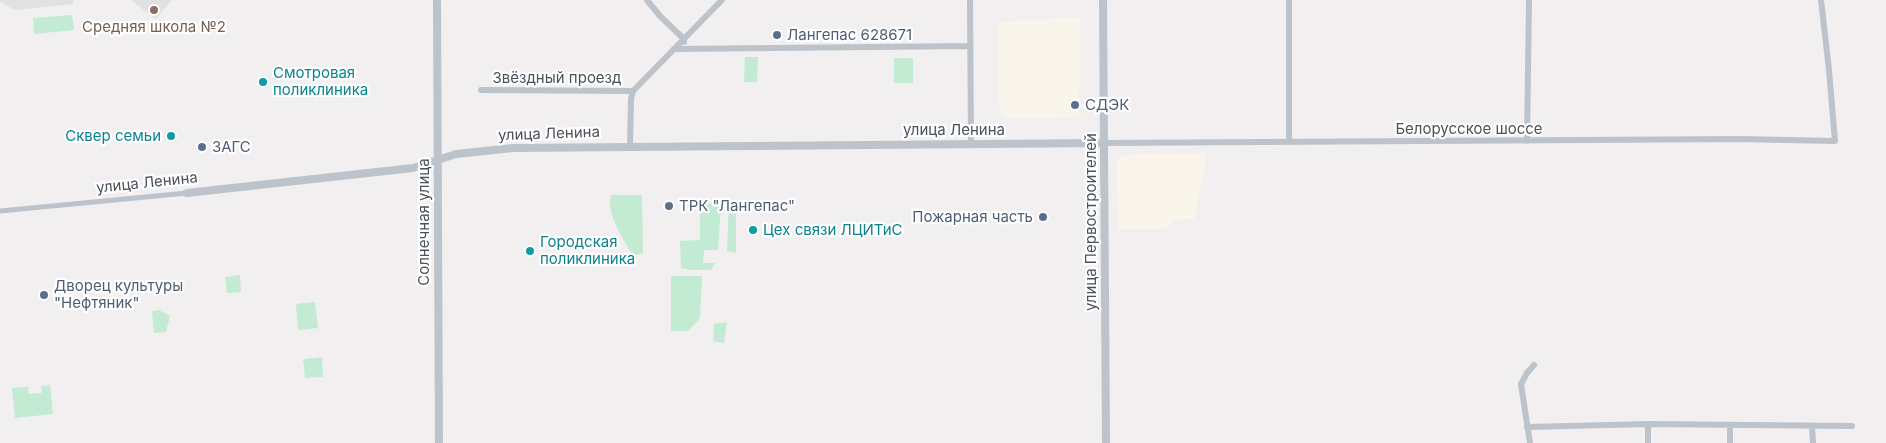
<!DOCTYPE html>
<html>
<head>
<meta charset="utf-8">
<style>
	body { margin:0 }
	canvas { display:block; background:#f1efef }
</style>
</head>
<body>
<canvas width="1886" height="443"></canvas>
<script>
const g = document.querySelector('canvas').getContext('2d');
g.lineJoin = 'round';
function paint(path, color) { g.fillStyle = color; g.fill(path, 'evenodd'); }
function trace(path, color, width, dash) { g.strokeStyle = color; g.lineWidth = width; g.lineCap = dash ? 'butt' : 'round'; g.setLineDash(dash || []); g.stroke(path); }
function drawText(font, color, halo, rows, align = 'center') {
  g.font = font + ' Inter,sans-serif'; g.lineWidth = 4.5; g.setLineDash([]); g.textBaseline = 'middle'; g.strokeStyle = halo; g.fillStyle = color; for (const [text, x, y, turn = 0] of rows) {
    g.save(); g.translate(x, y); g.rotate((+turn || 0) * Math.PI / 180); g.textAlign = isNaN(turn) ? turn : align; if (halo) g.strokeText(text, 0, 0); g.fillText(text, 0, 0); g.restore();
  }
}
paint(new Path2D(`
	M1080,17L1079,117L1005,118L999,107L998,28L1002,22Z
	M1205,153V168L1194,219H1178L1164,229H1118L1117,163L1120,158L1124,155Z`), '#faf5eb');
paint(new Path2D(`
	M0,0H73V4L15,10L0,2Z
	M131,0H172L156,19Z`), '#e2e0e0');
paint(new Path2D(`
	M72,15L74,30L34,34L33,18Z
	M745,57H758L757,82H744Z
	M894,58H913V83H894Z
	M611,195H642L643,253L633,256C624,239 606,216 611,195Z
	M729,200H736V253L727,251Z
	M700,203L721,204L718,250H704L703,263H715L711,270H690L681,268L680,241L700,240Z
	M240,275L241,292L227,293L225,277Z
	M671,276H702L700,318L688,331H671Z
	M315,302L318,328L298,330L296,304Z
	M159,310L170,316L166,332L154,333L152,311Z
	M727,322L724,343L713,341L714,324Z
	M322,357L323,377L305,378L303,359Z
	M50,385L53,414L15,418L12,388L28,387L29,394L42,393L41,386Z`), '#c3ead2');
trace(new Path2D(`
	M0,211L187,193`), '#bcc3ca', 5);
trace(new Path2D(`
	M647,0L660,16L684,39V42
	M970,0L971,144
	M674,49L970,46
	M481,90L633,91
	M1527,141L1529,0
	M1289,142V0
	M1104,143L1740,139L1835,141L1829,70L1821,0
	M630,146L631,99L633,91L722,0
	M1648,424V443
	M1730,426V443
	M1812,426L1813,443
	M1527,427L1648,424L1852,426
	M1530,443L1521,384L1527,373L1534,365`), '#bcc3ca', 6);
trace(new Path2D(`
	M437,0L439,443
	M1103,0L1106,443
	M187,193L413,168L456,154L513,148L1104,143`), '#bcc3ca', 8);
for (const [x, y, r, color] of [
	[154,10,5,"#8d6e63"],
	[777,35,5,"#5c6f8a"],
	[263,82,5,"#0f9aa8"],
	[1075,105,5,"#5c6f8a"],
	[171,136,5,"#0f9aa8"],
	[202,147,5,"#5c6f8a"],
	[669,206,5,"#5c6f8a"],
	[1043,217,5,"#5c6f8a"],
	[753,230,5,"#0f9aa8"],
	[530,251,5,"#0f9aa8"],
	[44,295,5,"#5c6f8a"]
]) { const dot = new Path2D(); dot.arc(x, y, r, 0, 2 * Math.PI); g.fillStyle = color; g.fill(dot); trace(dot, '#fff', 2); }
drawText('15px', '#785e54', '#fff', [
	["Средняя школа №2",154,27]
]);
drawText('15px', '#4e5e75', '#fff', [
	["Лангепас 628671",787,35],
	["СДЭК",1085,105],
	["ЗАГС",212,147],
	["ТРК \"Лангепас\"",679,206],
	["Пожарная часть",1033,217,"right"],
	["Дворец культуры",54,286],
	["\"Нефтяник\"",54,303]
], 'left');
drawText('15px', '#0d838f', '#fff', [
	["Смотровая",273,73],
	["поликлиника",273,90],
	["Сквер семьи",161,136,"right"],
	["Цех связи ЛЦИТиС",763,230],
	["Городская",540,242],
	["поликлиника",540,259]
], 'left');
drawText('15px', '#49525a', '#fff', [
	["Звёздный проезд",557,78],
	["Белорусское шоссе",1469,129],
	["улица Ленина",954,130],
	["улица Ленина",549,134,-2],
	["улица Ленина",147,183,-6],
	["Солнечная улица",424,222,-90],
	["улица Первостроителей",1091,222,-90]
]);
</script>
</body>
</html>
